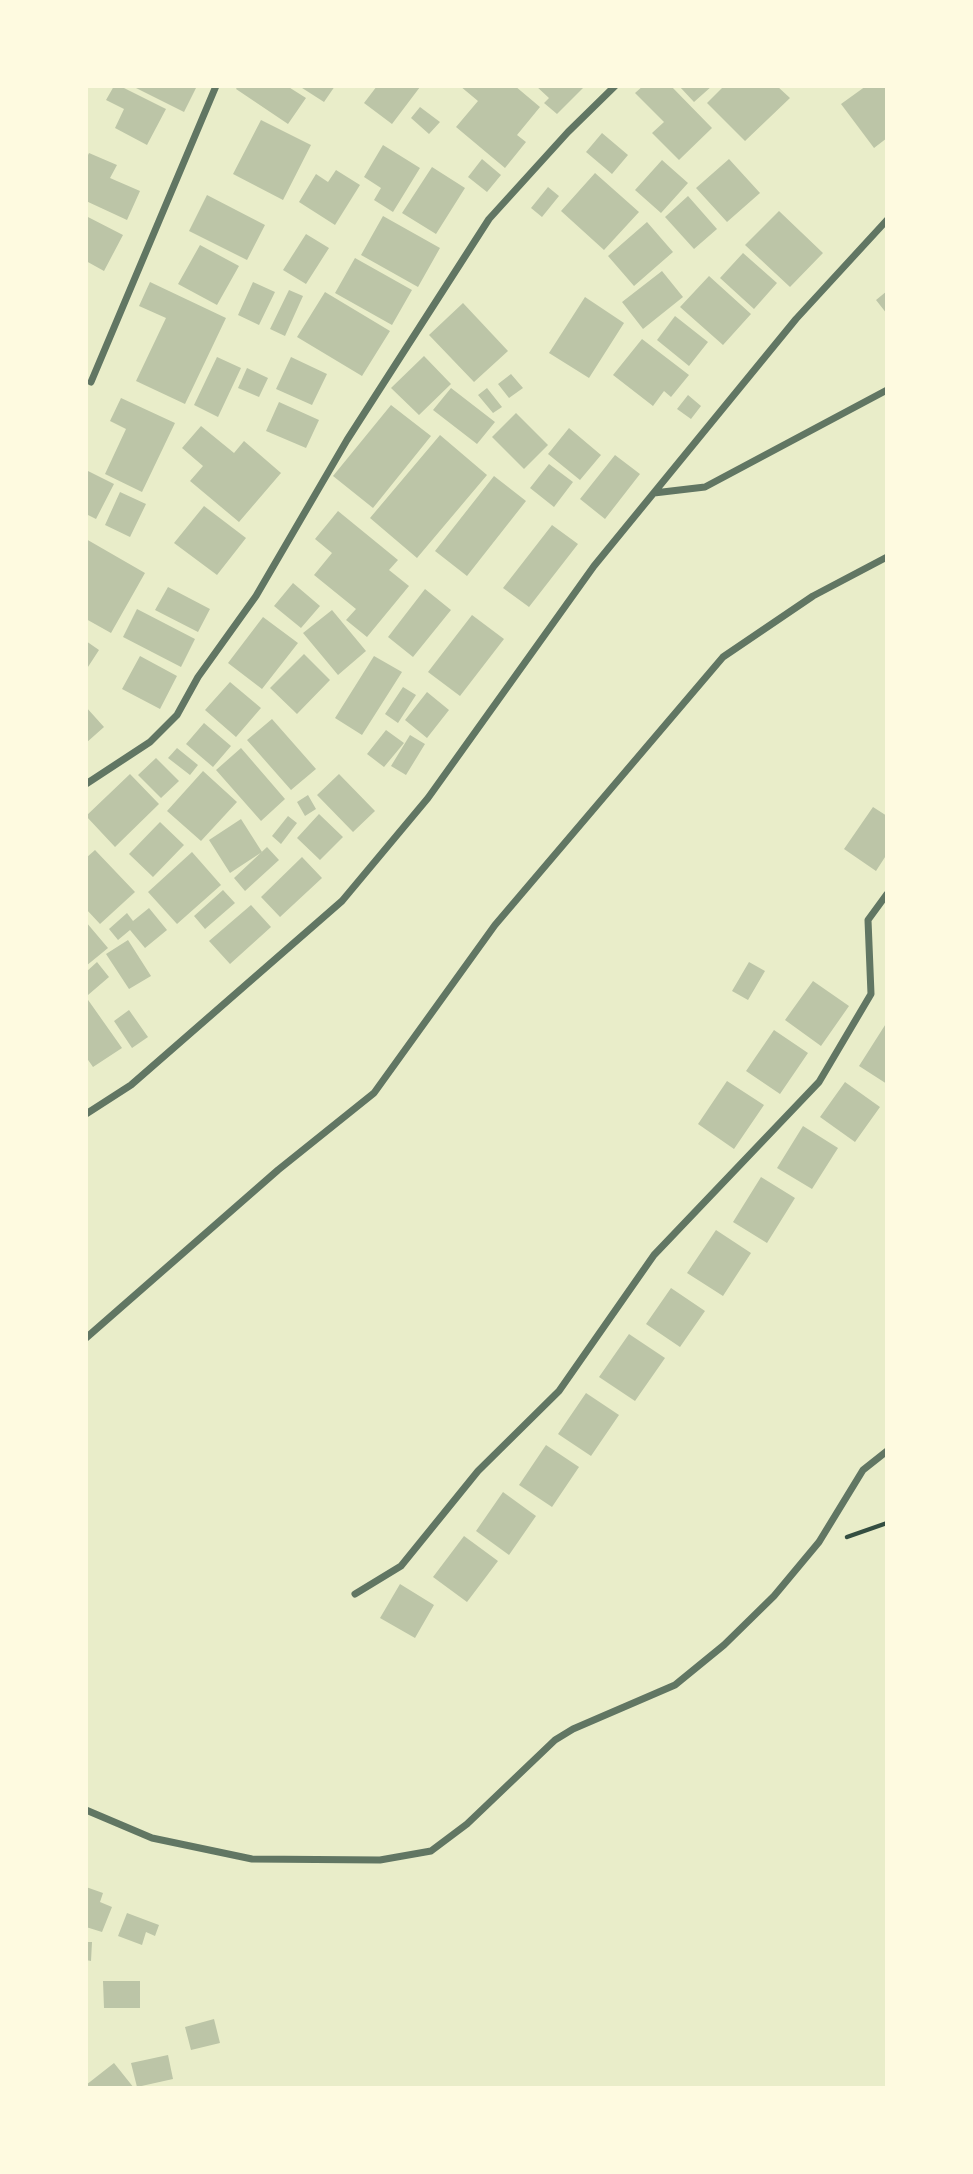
<!DOCTYPE html>
<html>
<head>
<meta charset="utf-8">
<style>
	body { margin:0 }
	#map { position:relative; width:973px; height:2174px; overflow:hidden; background:#e9edc9; font-family:"Space Grotesk",sans-serif }
	canvas { display:block }
	.frame { position:absolute; inset:0; border:88px solid #fefae0; pointer-events:none }
</style>
</head>
<body>
<div id="map">
<canvas width="973" height="2174"></canvas>
<div class="frame"></div>
</div>
<script>
const g = document.querySelector('canvas').getContext('2d');
g.lineJoin = 'round';
function paint(path, color) { g.fillStyle = color; g.fill(path, 'evenodd'); }
function trace(path, color, width, dash) { g.strokeStyle = color; g.lineWidth = width; g.lineCap = dash ? 'butt' : 'round'; g.setLineDash(dash || []); g.stroke(path); }
paint(new Path2D(`
	M114,86H120L166,109L147,145L115,128L124,109L106,100Z
	M132,86H197L184,112Z
	M238,86H287L306,98L288,124L236,89Z
	M299,86H335L324,102Z
	M377,86H419L420,87L392,124L364,103Z
	M460,86H515L540,107L517,135L526,142L505,168L456,127L478,101Z
	M536,86H585L557,114L544,103L549,98Z
	M643,86H671L712,128L679,160L652,133L664,122L635,93Z
	M679,86H712L694,102Z
	M724,86H777L790,98L745,141L707,103Z
	M866,86H887V138L874,148L841,104Z
	M420,107L440,122L429,134L411,118Z
	M261,120L311,145L283,200L233,174Z
	M602,133L628,155L612,174L586,152Z
	M383,145L420,168L393,212L374,200L381,188L364,177Z
	M89,153L117,165L110,178L140,191L127,220L86,201V159Z
	M482,159L501,175L487,192L468,177Z
	M729,159L760,193L727,222L696,188Z
	M662,160L688,183L661,213L635,190Z
	M432,167L465,188L436,234L402,213Z
	M336,170L360,185L335,225L299,202L316,174L328,182Z
	M595,173L639,212L604,250L561,211Z
	M548,187L559,196L542,217L531,208Z
	M207,195L265,225L247,260L189,231Z
	M688,196L717,229L694,249L665,217Z
	M779,211L823,253L790,287L745,245Z
	M86,216L123,235L104,271L86,261Z
	M383,216L440,248L418,287L361,255Z
	M647,222L673,252L634,286L608,256Z
	M306,234L329,248L306,284L283,270Z
	M200,245L239,266L217,305L178,284Z
	M743,253L777,283L754,309L720,278Z
	M355,258L412,290L392,325L335,293Z
	M662,271L683,297L643,329L622,302Z
	M709,276L751,314L723,345L680,307Z
	M150,282L226,318L185,404L136,381L166,318L139,306Z
	M253,282L275,292L259,325L238,315Z
	M289,290L303,296L285,336L270,329Z
	M887,291V314L876,300Z
	M325,292L390,331L362,376L297,337Z
	M585,297L624,323L589,378L549,353Z
	M463,303L508,351L474,382L429,335Z
	M675,316L708,342L689,366L657,340Z
	M642,339L689,375L671,397L664,391L653,406L613,375Z
	M424,356L451,384L419,415L391,388Z
	M217,357L241,368L218,417L194,405Z
	M291,357L327,374L312,405L276,389Z
	M247,368L268,378L259,397L238,388Z
	M511,374L523,388L509,398L498,384Z
	M451,388L495,422L477,444L433,410Z
	M487,388L502,407L493,413L478,395Z
	M688,395L701,406L691,419L677,409Z
	M121,398L175,423L142,492L105,474L126,429L110,421Z
	M279,402L319,420L306,448L266,431Z
	M391,405L431,436L373,508L333,476Z
	M516,413L548,445L524,469L492,437Z
	M201,426L234,453L244,441L281,473L239,522L190,481L203,466L182,448Z
	M569,428L601,455L580,480L548,454Z
	M440,435L487,475L417,558L370,518Z
	M615,455L640,474L605,519L580,499Z
	M549,464L573,482L554,507L530,488Z
	M86,470L114,484L96,519L86,514Z
	M494,476L526,501L467,576L435,551Z
	M120,492L146,504L130,537L105,525Z
	M204,506L246,538L217,575L174,543Z
	M338,511L398,560L389,570L409,586L367,637L346,620L356,609L314,575L332,553L315,539Z
	M552,525L578,544L529,607L503,588Z
	M86,539L145,573L111,633L86,619Z
	M293,583L320,606L301,628L274,606Z
	M168,587L210,609L198,632L155,610Z
	M425,589L451,610L413,657L388,637Z
	M137,609L195,639L181,667L123,637Z
	M332,610L366,651L338,675L303,633Z
	M472,615L504,639L460,696L428,672Z
	M263,617L298,643L262,689L228,663Z
	M86,641L99,650L86,670Z
	M304,654L330,680L297,714L270,688Z
	M140,656L177,676L160,709L122,689Z
	M374,656L402,672L362,735L335,718Z
	M230,682L261,708L236,737L205,710Z
	M403,687L416,695L398,723L385,714Z
	M427,692L449,710L427,738L405,720Z
	M86,707L104,727L86,743Z
	M272,719L316,769L291,790L247,740Z
	M204,723L231,746L213,767L186,744Z
	M386,730L404,743L384,767L367,754Z
	M410,735L425,744L406,775L391,766Z
	M177,748L198,765L190,775L168,758Z
	M241,748L285,799L261,821L216,770Z
	M156,758L179,781L161,798L138,775Z
	M203,771L237,802L201,841L167,811Z
	M130,774L159,804L115,847L86,816Z
	M339,774L375,811L353,832L317,795Z
	M308,795L316,809L305,816L297,802Z
	M873,807L887,816V854L876,871L844,849Z
	M319,814L343,837L320,860L297,838Z
	M288,816L297,823L281,844L272,836Z
	M241,819L262,852L230,873L209,840Z
	M160,822L184,845L153,877L129,854Z
	M267,847L279,860L245,891L234,878Z
	M95,850L135,892L100,924L86,909V858Z
	M192,852L221,885L177,924L148,892Z
	M302,857L322,878L280,917L261,897Z
	M223,890L235,903L205,929L194,916Z
	M251,905L271,927L230,964L209,941Z
	M149,908L167,930L145,948L130,930L118,940L109,929L127,913L133,921Z
	M86,922L108,948L86,966Z
	M128,940L151,976L129,989L106,954Z
	M97,962L109,977L88,995L86,992V972Z
	M749,962L765,971L748,1000L732,991Z
	M813,981L849,1006L821,1046L785,1020Z
	M86,997L122,1048L93,1067L86,1057Z
	M129,1010L148,1037L132,1048L114,1021Z
	M887,1022V1084L859,1066Z
	M774,1030L808,1053L780,1094L746,1071Z
	M727,1081L764,1105L734,1149L698,1124Z
	M845,1082L880,1107L855,1142L820,1117Z
	M803,1126L838,1148L812,1189L777,1168Z
	M761,1177L795,1198L767,1243L733,1222Z
	M716,1230L751,1253L723,1296L687,1273Z
	M671,1288L705,1311L680,1347L646,1324Z
	M629,1334L665,1358L635,1401L599,1377Z
	M586,1393L619,1415L591,1456L558,1434Z
	M546,1445L579,1467L552,1507L519,1485Z
	M503,1492L536,1516L509,1555L476,1531Z
	M464,1536L498,1561L467,1602L433,1577Z
	M400,1584L434,1605L415,1638L380,1618Z
	M86,1887L103,1893L100,1902L112,1907L102,1932L86,1927Z
	M127,1913L159,1925L155,1936L146,1932L142,1945L118,1936Z
	M86,1942H92L91,1961L86,1960Z
	M103,1981H140V2008H104Z
	M214,2019L220,2043L191,2050L185,2027Z
	M168,2055L173,2079L137,2087L131,2063Z
	M114,2063L134,2088H86V2085Z`), '#bcc5a7');
trace(new Path2D(`
	M847,1537L887,1523`), '#344e41', 4.5);
trace(new Path2D(`
	M91,382L216,86
	M654,493L705,487L887,390
	M86,784L150,742L177,715L198,677L256,596L347,440L489,219L568,132L615,86
	M86,1114L131,1085L342,901L428,798L594,566L796,319L887,220
	M86,1338L278,1170L374,1093L495,925L723,657L813,596L887,557
	M355,1594L401,1566L478,1471L559,1391L654,1255L819,1082L871,994L868,920L887,894
	M86,1810L152,1838L252,1859L380,1860L431,1851L467,1824L555,1740L573,1729L675,1685L724,1645L774,1596L819,1542L863,1470L887,1451`), '#617663', 7);
</script>
</body>
</html>
